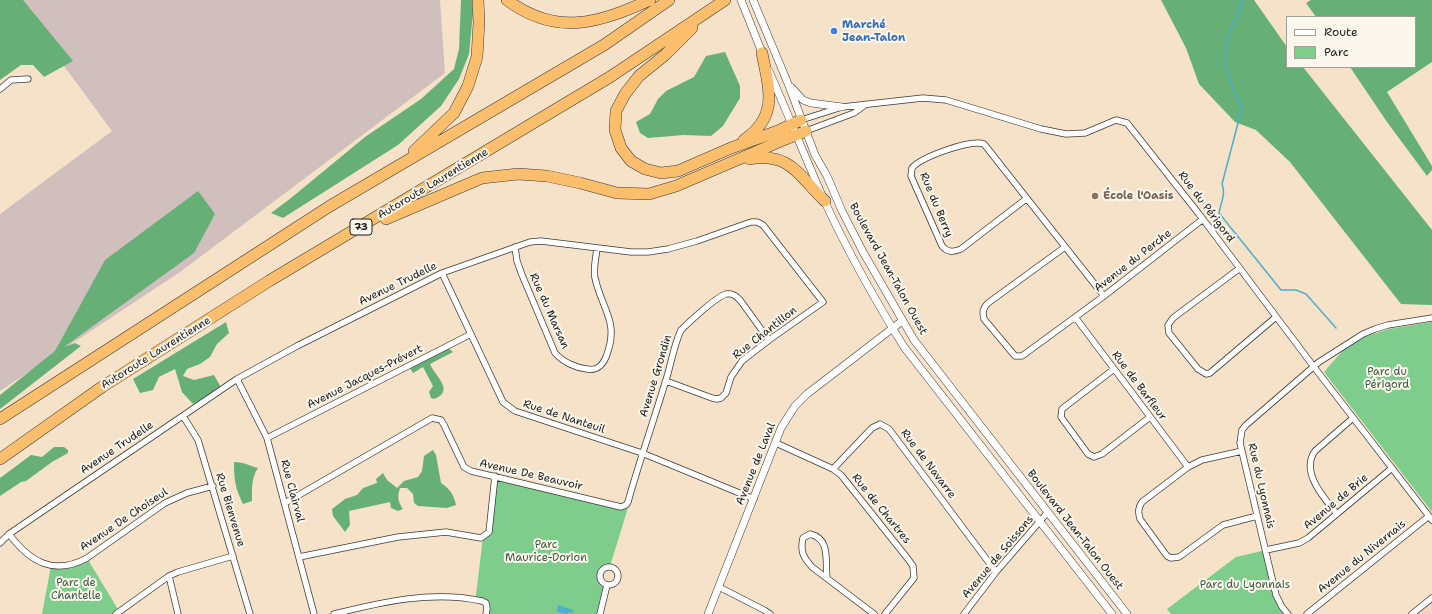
<!DOCTYPE html>
<html>
<head>
<meta charset="utf-8">
<style>
	body { margin:0 }
	#map { position:relative; width:1432px; height:614px; overflow:hidden; background:#f5e2c8; font-family:"Shantell Sans",sans-serif }
	canvas { display:block }
	.legend { position:absolute; left:1286px; top:16px; width:130px; height:52px; box-sizing:border-box; background:#fbf7ec; border:1px solid #a29f99; margin:0; padding:5px 7px; list-style:none; font-size:12px; color:#1c1c1c }
	.legend li { display:flex; align-items:center; gap:8px; height:20px }
	.legend b { width:20px; border:1px solid #a29f99 }
</style>
</head>
<body>
<div id="map">
<canvas width="1432" height="614"></canvas>
<ul class="legend">
<li><b style="height:5px;background:#fff"></b>Route</li>
<li><b style="height:11px;background:#7ecd8d"></b>Parc</li>
</ul>
</div>
<script>
const g = document.querySelector('canvas').getContext('2d');
g.lineJoin = 'round';
function paint(path, color) { g.fillStyle = color; g.fill(path, 'evenodd'); }
function trace(path, color, width, dash) { g.strokeStyle = color; g.lineWidth = width; g.lineCap = dash ? 'butt' : 'round'; g.setLineDash(dash || []); g.stroke(path); }
function drawText(font, color, halo, rows, align = 'center') {
  g.font = font + ' "Shantell Sans",sans-serif'; g.lineWidth = 4; g.setLineDash([]); g.textBaseline = 'middle'; g.strokeStyle = halo; g.fillStyle = color; for (const [text, x, y, turn = 0] of rows) {
    g.save(); g.translate(x, y); g.rotate((+turn || 0) * Math.PI / 180); g.textAlign = isNaN(turn) ? turn : align; if (halo) g.strokeText(text, 0, 0); g.fillText(text, 0, 0); g.restore();
  }
}
paint(new Path2D(`
	M1432,598V614H1412Z`), '#f5d2c2');
paint(new Path2D(`
	M15,0H440L445,73L180,272L0,391V214L112,131Z`), '#d1bfbd');
paint(new Path2D(`
	M1432,322V512L1324,372L1345,348L1364,337L1389,329Z
	M495,476L619,507L628,502L627,511L611,563V568L606,569L601,573V580L605,584L600,614H486V603L476,600V595L483,537L489,532Z
	M1266,550L1276,595L1288,614H1171L1167,609L1236,557Z
	M87,558L119,611L116,614H42L51,566L59,567Z`), '#7ecd8d');
paint(new Path2D(`
	M0,0H23L73,61L44,77L33,65H21L0,80Z
	M461,0H472L473,13L469,54L459,79L441,106L398,145L283,218L271,213L291,198L365,137L421,99L454,69L459,49Z
	M1161,0H1254L1287,47V67H1303L1432,230V305L1401,304L1290,162L1256,130L1235,122L1199,84L1186,48Z
	M1311,0H1432V62L1387,92L1432,166V170L1427,176L1387,122L1350,67H1415V17H1316L1306,3Z
	M725,52L740,86V98L723,126L711,136L684,135L648,138L640,133L636,122L650,114L658,99L666,91L694,77L706,56Z
	M198,191L215,214L194,253L64,347L75,343L81,346L0,409V395L55,351L105,260Z
	M226,322L229,333L217,344L210,357L200,364L187,369L183,376L194,380L214,375L222,389L193,404L182,392L175,369L159,377L153,390L140,393L133,379Z
	M448,348L453,352L430,364C434,375 456,391 434,399L431,398L429,392L433,386L423,367L413,373L410,368Z
	M54,447H64L68,450V453L52,462L26,481L21,482L0,496V478L31,455L42,457Z
	M433,450L436,455L441,483C450,489 454,495 456,505L447,508L418,506L414,503L413,494L407,488H400C397,497 398,502 403,509L398,511L391,508L390,502L349,511L350,525L345,532L333,516L332,509L345,499L357,495L363,488L377,483L376,479L383,473L387,480L397,488L404,481L418,477L422,471L424,456Z
	M234,462C244,462 250,466 258,468C251,478 252,490 252,501L243,504C235,488 234,479 234,462Z`), '#66b078');
paint(new Path2D(`
	M558,605L573,610V612L571,613L569,612L568,614L557,612Z`), '#4fadcd');
trace(new Path2D(`
	M1243,0L1226,42L1225,65L1234,91L1242,108L1222,184C1226,194 1221,202 1219,213L1281,290H1296L1306,294L1336,328`), '#4fadcd', 1.5);
const minor = new Path2D(`
	M0,89L11,80L28,79
	M801,120L842,107L923,98L946,100L1041,129L1066,134L1085,133L1116,120L1127,123L1199,214L1314,367L1432,520
	M806,131L854,113L865,105
	M1026,199L961,249C953,252 948,253 942,246L911,176L912,168C921,157 971,139 984,144L1104,296
	M515,247L517,261L522,275L555,353C563,362 576,368 587,369C597,371 602,366 606,357C620,322 602,310 595,278C593,269 596,258 597,248
	M1065,247L988,303C983,308 982,312 984,319L1015,356H1022L1104,296L1203,219
	M1240,268L1173,318L1168,325L1169,333L1198,369L1206,374L1210,373L1276,317
	M442,273L503,402L515,411L642,453L754,499
	M1075,317L1188,467
	M1114,369L1062,409L1061,417L1088,454L1094,457L1102,454L1150,417
	M237,379L267,438L314,614
	M183,416L198,440L250,614
	M267,438L471,334
	M776,443L833,469L841,475L908,559L913,566L914,578L885,614
	M1242,451L1202,460L1188,467L1142,502C1138,508 1138,512 1140,519L1167,556L1171,558L1179,557L1223,525L1257,516
	M833,469L872,428L880,424L889,429L996,572
	M285,503L432,418L441,420L444,425L464,467L471,471L621,507L626,505L628,502C639,462 653,423 665,383C671,366 673,347 681,330C689,322 716,297 726,294C733,293 736,296 740,300L769,340
	M1337,514C1324,498 1300,472 1315,451L1353,418
	M9,534C30,562 54,576 87,558L165,503L187,493L213,486
	M0,543L9,534L237,379L297,346L442,273L530,242L541,241L631,252H648L668,249L697,241L751,222H757L763,225L823,302L769,340L742,361L731,377L726,393L721,398L717,399L712,398L666,381
	M1266,550L1299,543L1308,538L1392,468
	M299,557L398,537L446,532L481,538L489,532L495,476
	M600 576a9 9 0 1 1 18 0a9 9 0 1 1-18 0Z
	M169,576L178,614
	M827,578C825,561 831,539 810,534L803,538C800,551 803,557 812,567L874,614
	M719,587L764,610L770,614
	M116,614L169,576L178,572L233,556
	M334,614C382,602 433,590 482,601L486,603L487,609L486,614
	M600,614L607,585
	M964,614L996,572L1047,513
	M1288,614L1282,607L1276,595L1240,443L1242,430L1246,425L1319,362L1363,334L1375,329L1388,325L1432,318
	M1307,614L1429,516
	M1412,614L1432,598`);
const tertiary = new Path2D(`
	M741,0L763,55
	M753,0L789,86L815,155L827,176L842,211L863,252L914,340L1127,614
	M769,71C788,114 805,157 824,200C847,250 875,300 904,347L1112,614
	M791,87L803,100L811,103L842,107
	M708,614L781,428L795,406L807,394L902,321`);
const motorway = new Path2D(`
	M507,0C557,37 599,23 650,0
	M692,28L665,55L639,76L625,94L616,111L615,130L621,148L631,161L645,169L661,173L678,171L731,148L778,131L801,120
	M744,140C779,116 769,89 762,53
	M414,151L454,113L468,86L477,57L479,22L478,0
	M749,159C792,152 799,177 825,201
	M386,219L482,178L518,174L547,176L580,183L617,193L649,194L676,186L781,141L806,131
	M0,419L330,206L604,45L669,0
	M0,459L102,387L269,281L610,77L725,0`);
trace(minor, '#3d3a36', 7);
trace(tertiary, '#3d3a36', 8);
trace(motorway, '#3d3a36', 12);
trace(minor, '#fff', 5.5);
trace(tertiary, '#fff', 7);
trace(motorway, '#fabe6d', 11);
for (const [x, y, r, color] of [
	[834,31,4,"#3f7fe0"],
	[1095,196,4,"#8d6e63"]
]) { const dot = new Path2D(); dot.arc(x, y, r, 0, 2 * Math.PI); g.fillStyle = color; g.fill(dot); trace(dot, '#fbf7ec', 1.5); }
for (const [x, y, w] of [
	[361,227,22]
]) { const box = new Path2D(); box.roundRect(x - w / 2, y - 8, w, 16, 3); g.fillStyle = '#fbf7ec'; g.fill(box); trace(box, '#1c1c1c', 1); }
drawText('bold 10px', '#1c1c1c', null, [
	["73",361,227]
]);
drawText('bold 11px', '#366cbe', '#fbf7ec', [
	["Marché",842,25],
	["Jean-Talon",842,38]
], 'left');
drawText('11px', '#1c1c1c', '#fbf7ec', [
	["Autoroute Laurentienne",433,184,-31],
	["Rue du Berry",936,205,67],
	["Rue du Périgord",1206,207,53],
	["Avenue du Perche",1133,261,-38],
	["Boulevard Jean-Talon Ouest",888,269,61],
	["Avenue Trudelle",398,284,-26],
	["Rue du Marsan",549,311,66],
	["Rue Chantillon",765,333,-38],
	["Autoroute Laurentienne",156,353,-32],
	["Avenue Grondin",656,376,-73],
	["Avenue Jacques-Prévert",365,377,-27],
	["Rue de Barfleur",1139,386,53],
	["Rue de Nanteuil",564,417,18],
	["Avenue Trudelle",117,448,-34],
	["Avenue de Laval",756,464,-68],
	["Rue de Navarre",928,464,53],
	["Avenue De Beauvoir",531,475,13],
	["Rue du Lyonnais",1261,486,77],
	["Rue Clairval",292,491,75],
	["Avenue de Brie",1336,502,-40],
	["Rue de Chartres",881,509,51],
	["Rue Bienvenue",230,510,73],
	["Avenue De Choiseul",124,520,-34],
	["Boulevard Jean-Talon Ouest",1075,530,52],
	["Avenue de Soissons",998,557,-50],
	["Avenue du Nivernais",1362,557,-39]
]);
drawText('bold 11px', '#785e54', '#fbf7ec', [
	["École l'Oasis",1103,196]
], 'left');
drawText('11px', '#3e5a44', '#fbf7ec', [
	["Parc du",1387,372],
	["Périgord",1387,385],
	["Parc",546,545],
	["Maurice-Dorion",546,558],
	["Parc de",76,583],
	["Chantelle",76,596],
	["Parc du Lyonnais",1245,585]
]);
</script>
</body>
</html>
